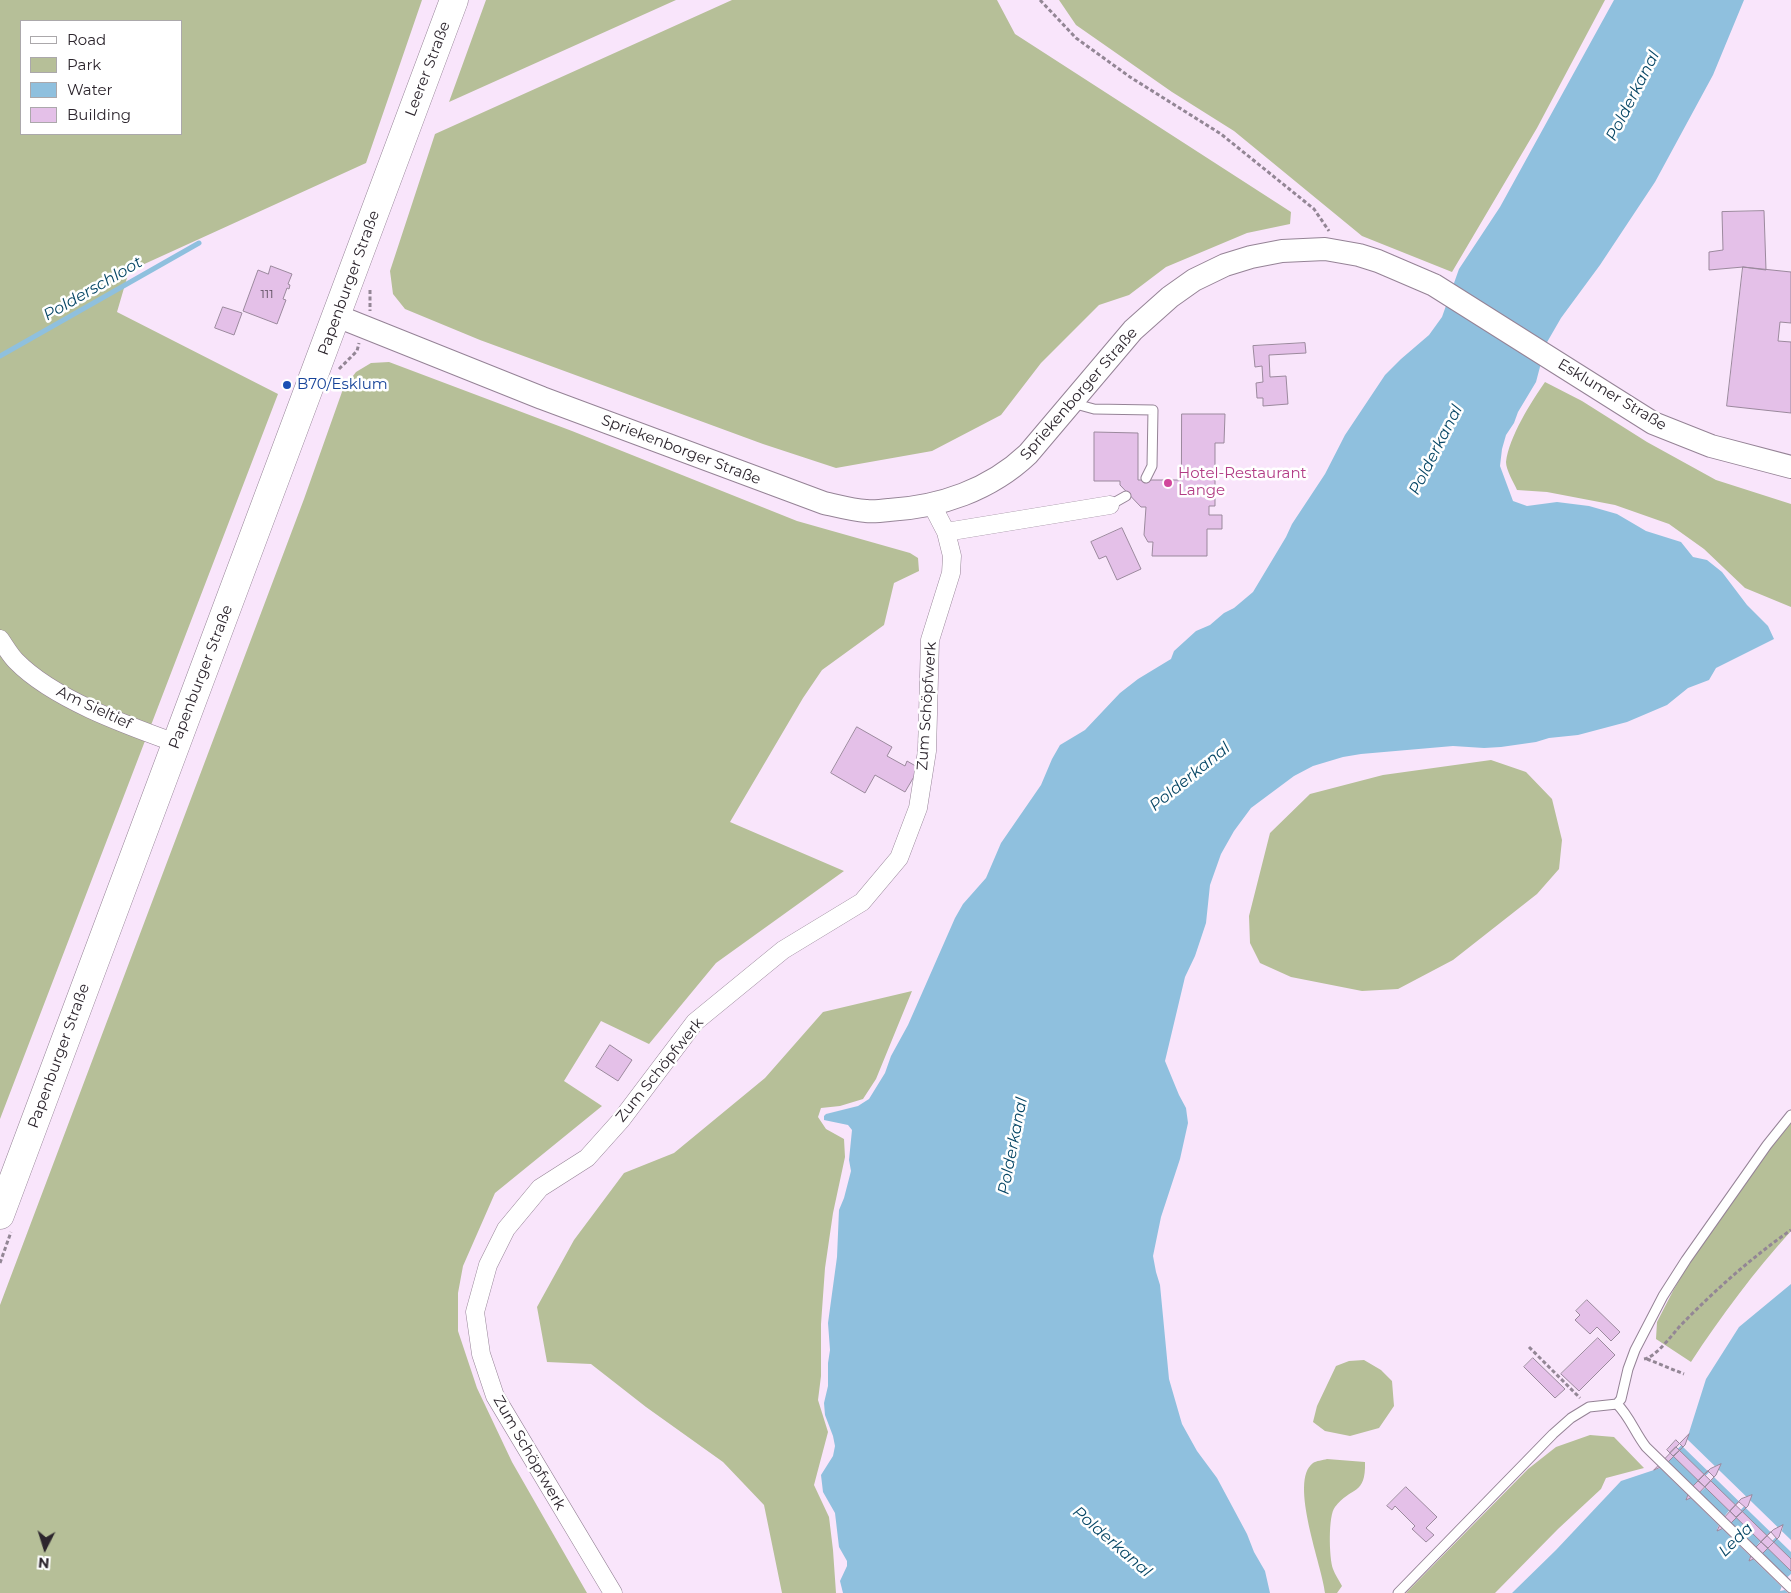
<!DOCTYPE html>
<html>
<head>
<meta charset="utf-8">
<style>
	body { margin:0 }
	#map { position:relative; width:1791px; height:1593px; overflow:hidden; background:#f9e5fb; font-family:Montserrat,sans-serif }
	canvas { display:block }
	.legend { position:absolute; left:20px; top:20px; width:162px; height:115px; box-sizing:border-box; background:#fff; border:1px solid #aba8ab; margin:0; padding:6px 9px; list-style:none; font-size:15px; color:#2c252d }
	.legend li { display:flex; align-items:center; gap:10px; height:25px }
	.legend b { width:25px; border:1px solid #aba8ab }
	.north { position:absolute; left:20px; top:1523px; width:50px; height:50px; -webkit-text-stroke:4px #fff; paint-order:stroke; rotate:185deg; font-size:14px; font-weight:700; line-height:20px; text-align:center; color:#2c252d }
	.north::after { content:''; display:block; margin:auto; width:18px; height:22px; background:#2c252d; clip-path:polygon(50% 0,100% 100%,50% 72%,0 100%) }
</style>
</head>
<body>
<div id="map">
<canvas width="1791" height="1593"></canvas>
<ul class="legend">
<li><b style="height:6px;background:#fff"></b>Road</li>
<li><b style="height:14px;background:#b6bf98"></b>Park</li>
<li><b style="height:14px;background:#8fc0de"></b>Water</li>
<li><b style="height:14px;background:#e4c0e8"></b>Building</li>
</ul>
<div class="north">N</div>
</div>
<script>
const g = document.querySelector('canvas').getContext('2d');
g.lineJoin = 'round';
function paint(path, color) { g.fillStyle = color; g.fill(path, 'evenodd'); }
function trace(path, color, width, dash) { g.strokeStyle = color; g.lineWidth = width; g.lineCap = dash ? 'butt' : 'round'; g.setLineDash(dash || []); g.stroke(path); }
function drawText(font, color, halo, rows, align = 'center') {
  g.font = font + ' Montserrat,sans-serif'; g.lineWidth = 5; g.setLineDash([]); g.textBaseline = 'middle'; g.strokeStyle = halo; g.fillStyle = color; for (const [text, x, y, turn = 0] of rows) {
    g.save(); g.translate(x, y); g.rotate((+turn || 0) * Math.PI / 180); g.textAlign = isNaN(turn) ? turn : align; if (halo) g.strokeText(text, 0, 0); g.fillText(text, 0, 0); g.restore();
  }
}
paint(new Path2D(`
	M0,0H422L366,163L129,271L117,312L278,394L0,1119ZM21,21H181V134H21Z
	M486,0H676L449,102Z
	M732,0H997L1015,34L1291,212L1290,224L1247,233L1166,267L1129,295L1099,305L1041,363L1001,415L932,451L836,468L763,444L480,340L405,309L393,294L390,271L435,134Z
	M1059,0H1605L1537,128L1452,272L1362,236L1234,131L1172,92L1076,25Z
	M389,362L572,431L797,521L910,553L918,558L919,571L894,583L884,625L822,670L803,698L730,822L844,871L716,963L649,1044L601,1021L564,1081L602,1106L495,1193L463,1266L458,1293V1331L477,1388L512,1462L587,1593H0V1305L304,499L343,389L356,372L371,363Z
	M1545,382L1582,401L1647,442L1716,480L1791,504V607L1745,588L1704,549L1669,524L1615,505L1547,492L1517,490C1514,483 1506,470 1506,462C1509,437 1531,402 1545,382Z
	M1491,760L1526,772L1552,799L1562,840L1559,869L1537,894L1453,960L1398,989L1362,991L1291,977L1260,963L1250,943L1249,916L1270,833L1310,794L1383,775Z
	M912,991L876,1079L863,1099L840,1106L821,1108L818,1117L826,1129L844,1139L845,1157L833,1213L825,1268L821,1324V1376L818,1400L828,1432L814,1485L829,1517L833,1550L836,1593H782L764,1505L723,1462L646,1407L591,1364L547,1362L537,1307L574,1240L624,1173L674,1153L765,1078L823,1012Z
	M1791,1121V1231C1754,1272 1721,1316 1691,1362L1656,1339L1657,1322L1674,1289L1690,1262L1770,1147Z
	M1364,1360L1381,1370L1392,1381L1394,1406L1379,1428L1350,1436L1325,1431L1313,1422L1317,1406L1336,1366L1349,1361Z
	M1590,1435L1614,1437L1644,1468L1606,1478L1601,1489L1558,1529L1495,1593H1406L1528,1469L1556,1447Z
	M1327,1459L1365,1462C1366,1496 1351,1486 1335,1507C1328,1515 1329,1558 1333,1569C1335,1575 1339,1580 1342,1586L1337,1593H1325C1323,1568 1288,1481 1313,1463C1316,1461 1323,1460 1327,1459Z`), '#b6bf98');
paint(new Path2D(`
	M1614,0H1744L1713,75L1655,182L1600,265L1561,318L1546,344L1536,382L1518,412L1514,423L1506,435L1502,449L1500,466L1513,501L1527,506L1557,502L1589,506L1617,514L1646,531L1681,542L1693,557L1707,560L1722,572L1747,605L1768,626L1774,639L1716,668L1709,680L1688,688L1667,705L1627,722L1578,735L1549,738L1536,742L1501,747L1484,748L1453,746L1361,754L1343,757L1313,766L1294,776L1251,808L1234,831L1221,854L1210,885L1206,923L1195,956L1185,977L1165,1061L1179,1095L1186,1108L1188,1123L1180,1159L1161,1217L1153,1256L1156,1272L1160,1285L1169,1379L1182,1424L1197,1451L1217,1478L1247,1534L1254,1552L1265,1571L1270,1593H843L840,1581L847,1566V1561L839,1547L835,1513L823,1492L821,1475L833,1456L835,1446L833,1436L825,1415L824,1403L828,1386V1363L830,1350L828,1323L837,1257L839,1210L844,1198L851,1171L849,1160L852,1130L848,1125L824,1120V1116L826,1114L858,1106L869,1099L885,1073L891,1056L908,1025L955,918L963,904L986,878L1001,843L1041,785L1052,759L1060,745L1085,730L1120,693L1138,679L1171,659L1174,651L1196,631L1210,625L1224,613L1234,608L1253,592L1286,537L1292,524L1325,474L1345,435L1385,375L1401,359L1429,335L1442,317L1459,269L1500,207Z
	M1791,1284V1574L1784,1580L1780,1591L1785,1590L1791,1593H1512L1556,1550L1621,1481L1660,1468L1687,1439L1706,1379L1739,1327ZM1720,1465C1717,1478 1700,1496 1686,1500L1688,1494L1715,1466ZM1751,1495L1750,1500L1723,1529L1717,1530C1722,1516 1737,1500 1751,1495ZM1783,1526L1782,1531L1754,1559L1749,1561C1753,1547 1769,1529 1783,1526Z`), '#8fc0de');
paint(new Path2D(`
	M1687,1432L1689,1434L1686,1438L1791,1540V1552L1681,1445Z
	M1666,1460L1789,1579L1784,1588L1791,1584V1593H1788L1658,1466L1654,1470L1652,1468L1659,1465Z`), '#f9e5fb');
trace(new Path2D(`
	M0,356L199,243`), '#8fc0de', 5);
const building = new Path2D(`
	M1764,211L1766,270L1743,267L1709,270V252L1723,250L1722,212Z
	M271,266L292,274L288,284L290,285L289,289L287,288L283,299L286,300L277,324L243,311L258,270L268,274Z
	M1743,267L1791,272V323L1780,322L1778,341L1791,342V413L1727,406Z
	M223,307L242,313L234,335L215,328Z
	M1305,343L1306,353L1269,355L1270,377L1286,376L1288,404L1263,406V398H1257L1256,383L1263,382L1262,366L1255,367L1253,346Z
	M1182,414H1225L1224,443H1215V506H1209V515H1222V529H1207V556H1152L1153,542H1148L1144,535L1146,507H1141L1120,485V481H1094V432L1138,433V480H1181Z
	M1122,528L1141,569L1117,580L1106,556L1099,559L1091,542Z
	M857,727L892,747L887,756L905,766L907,761L919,768L905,792L875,775L865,793L831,773Z
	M610,1045L632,1060L618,1081L596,1067Z
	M1587,1300L1620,1332L1611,1341L1597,1327L1590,1334L1575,1320L1580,1315L1576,1311Z
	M1598,1338L1615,1355L1579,1391L1561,1374Z
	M1533,1358L1565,1389L1555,1398L1524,1367Z
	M1689,1434L1685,1445L1665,1465L1654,1470Z
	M1676,1440L1683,1447L1673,1456L1667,1450Z
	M1676,1447L1791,1559V1571L1670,1453Z
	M1721,1464L1716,1475L1697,1495L1686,1500L1690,1489L1710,1469Z
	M1708,1471L1714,1477L1705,1487L1698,1481Z
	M1406,1487L1437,1517L1426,1528L1434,1535L1426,1542L1412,1529L1415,1526L1395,1506L1392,1510L1387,1506Z
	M1752,1495L1748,1506L1728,1526L1717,1531L1722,1520L1741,1499Z
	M1739,1502L1746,1508L1736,1517L1730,1511Z
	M1783,1525L1779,1537L1760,1556L1749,1561L1753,1550L1773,1530Z
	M1771,1532L1777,1539L1768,1548L1761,1542Z`);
paint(building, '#e4c0e8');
trace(building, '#9b899d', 1);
const service = new Path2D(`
	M1072,403L1094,409L1153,410L1152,466L1146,478
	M1110,505L1126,496
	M1617,1404C1630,1417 1635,1433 1646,1447L1791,1588
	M1398,1593L1553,1434L1571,1418L1589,1407L1617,1404L1621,1399L1628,1369L1635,1350L1663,1296L1686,1260L1767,1145L1791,1115`);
const minor = new Path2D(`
	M946,532L1110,505
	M0,639C5,646 10,655 16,661C53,699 126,725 176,743
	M613,1593L495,1396L481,1354L475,1312L488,1265L506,1229L540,1188L587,1158L621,1120L695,1022L783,950L862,902L899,858L918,808L927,751L930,640L951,573L952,556L946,532L932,505`);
const tertiary = new Path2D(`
	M337,316L542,398L824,503C838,506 852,510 866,511C873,512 881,511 889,510C940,507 990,490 1028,454L1133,330L1170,297L1194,280L1225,265L1251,257L1282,251L1325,249L1359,255L1378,261L1434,285L1653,423L1711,446L1791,467`);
const primary = new Path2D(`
	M0,1215L454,0`);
trace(service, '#958396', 11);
trace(minor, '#958396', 19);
trace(tertiary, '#958396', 24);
trace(primary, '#958396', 29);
trace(new Path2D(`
	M1040,0L1076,38L1130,77L1221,134L1314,209L1329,231
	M370,290V311
	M339,369L357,351L359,343
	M0,1263L11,1232
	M1529,1347L1580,1398
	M1644,1359C1656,1357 1672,1335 1680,1326C1714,1291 1751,1258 1791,1230
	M1647,1359L1684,1374`), '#938695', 3, [4, 2.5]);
trace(service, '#fff', 9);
trace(minor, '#fff', 18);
trace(tertiary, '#fff', 22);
trace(primary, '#fff', 28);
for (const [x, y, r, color] of [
	[287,385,5,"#1a4fb4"],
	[1168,483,5,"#d1479c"]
]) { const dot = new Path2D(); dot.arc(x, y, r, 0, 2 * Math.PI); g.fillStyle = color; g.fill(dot); trace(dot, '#fff', 2); }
drawText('12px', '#5a4c5c', null, [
	["111",267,294]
]);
drawText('15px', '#2c252d', '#fff', [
	["Leerer Straße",428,69,-69],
	["Papenburger Straße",349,283,-70],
	["Spriekenborger Straße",1079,394,-49],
	["Esklumer Straße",1612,395,31],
	["Spriekenborger Straße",681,450,21],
	["Papenburger Straße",201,677,-69],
	["Zum Schöpfwerk",927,706,-86],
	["Am Sieltief",94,708,25],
	["Papenburger Straße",59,1056,-70],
	["Zum Schöpfwerk",660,1070,-51],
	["Zum Schöpfwerk",529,1453,60]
]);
drawText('15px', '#164399', '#fff', [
	["B70/Esklum",297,385]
], 'left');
drawText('15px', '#b23c85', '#fff', [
	["Hotel-Restaurant",1178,474],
	["Lange",1178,491]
], 'left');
drawText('italic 16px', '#074766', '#fff', [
	["Polderkanal",1633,96,-63],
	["Polderschloot",93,289,-30],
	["Polderkanal",1436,450,-63],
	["Polderkanal",1190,777,-39],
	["Polderkanal",1013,1146,-79],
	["Leda",1736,1540,-44],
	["Polderkanal",1112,1542,41]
]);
</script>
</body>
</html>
